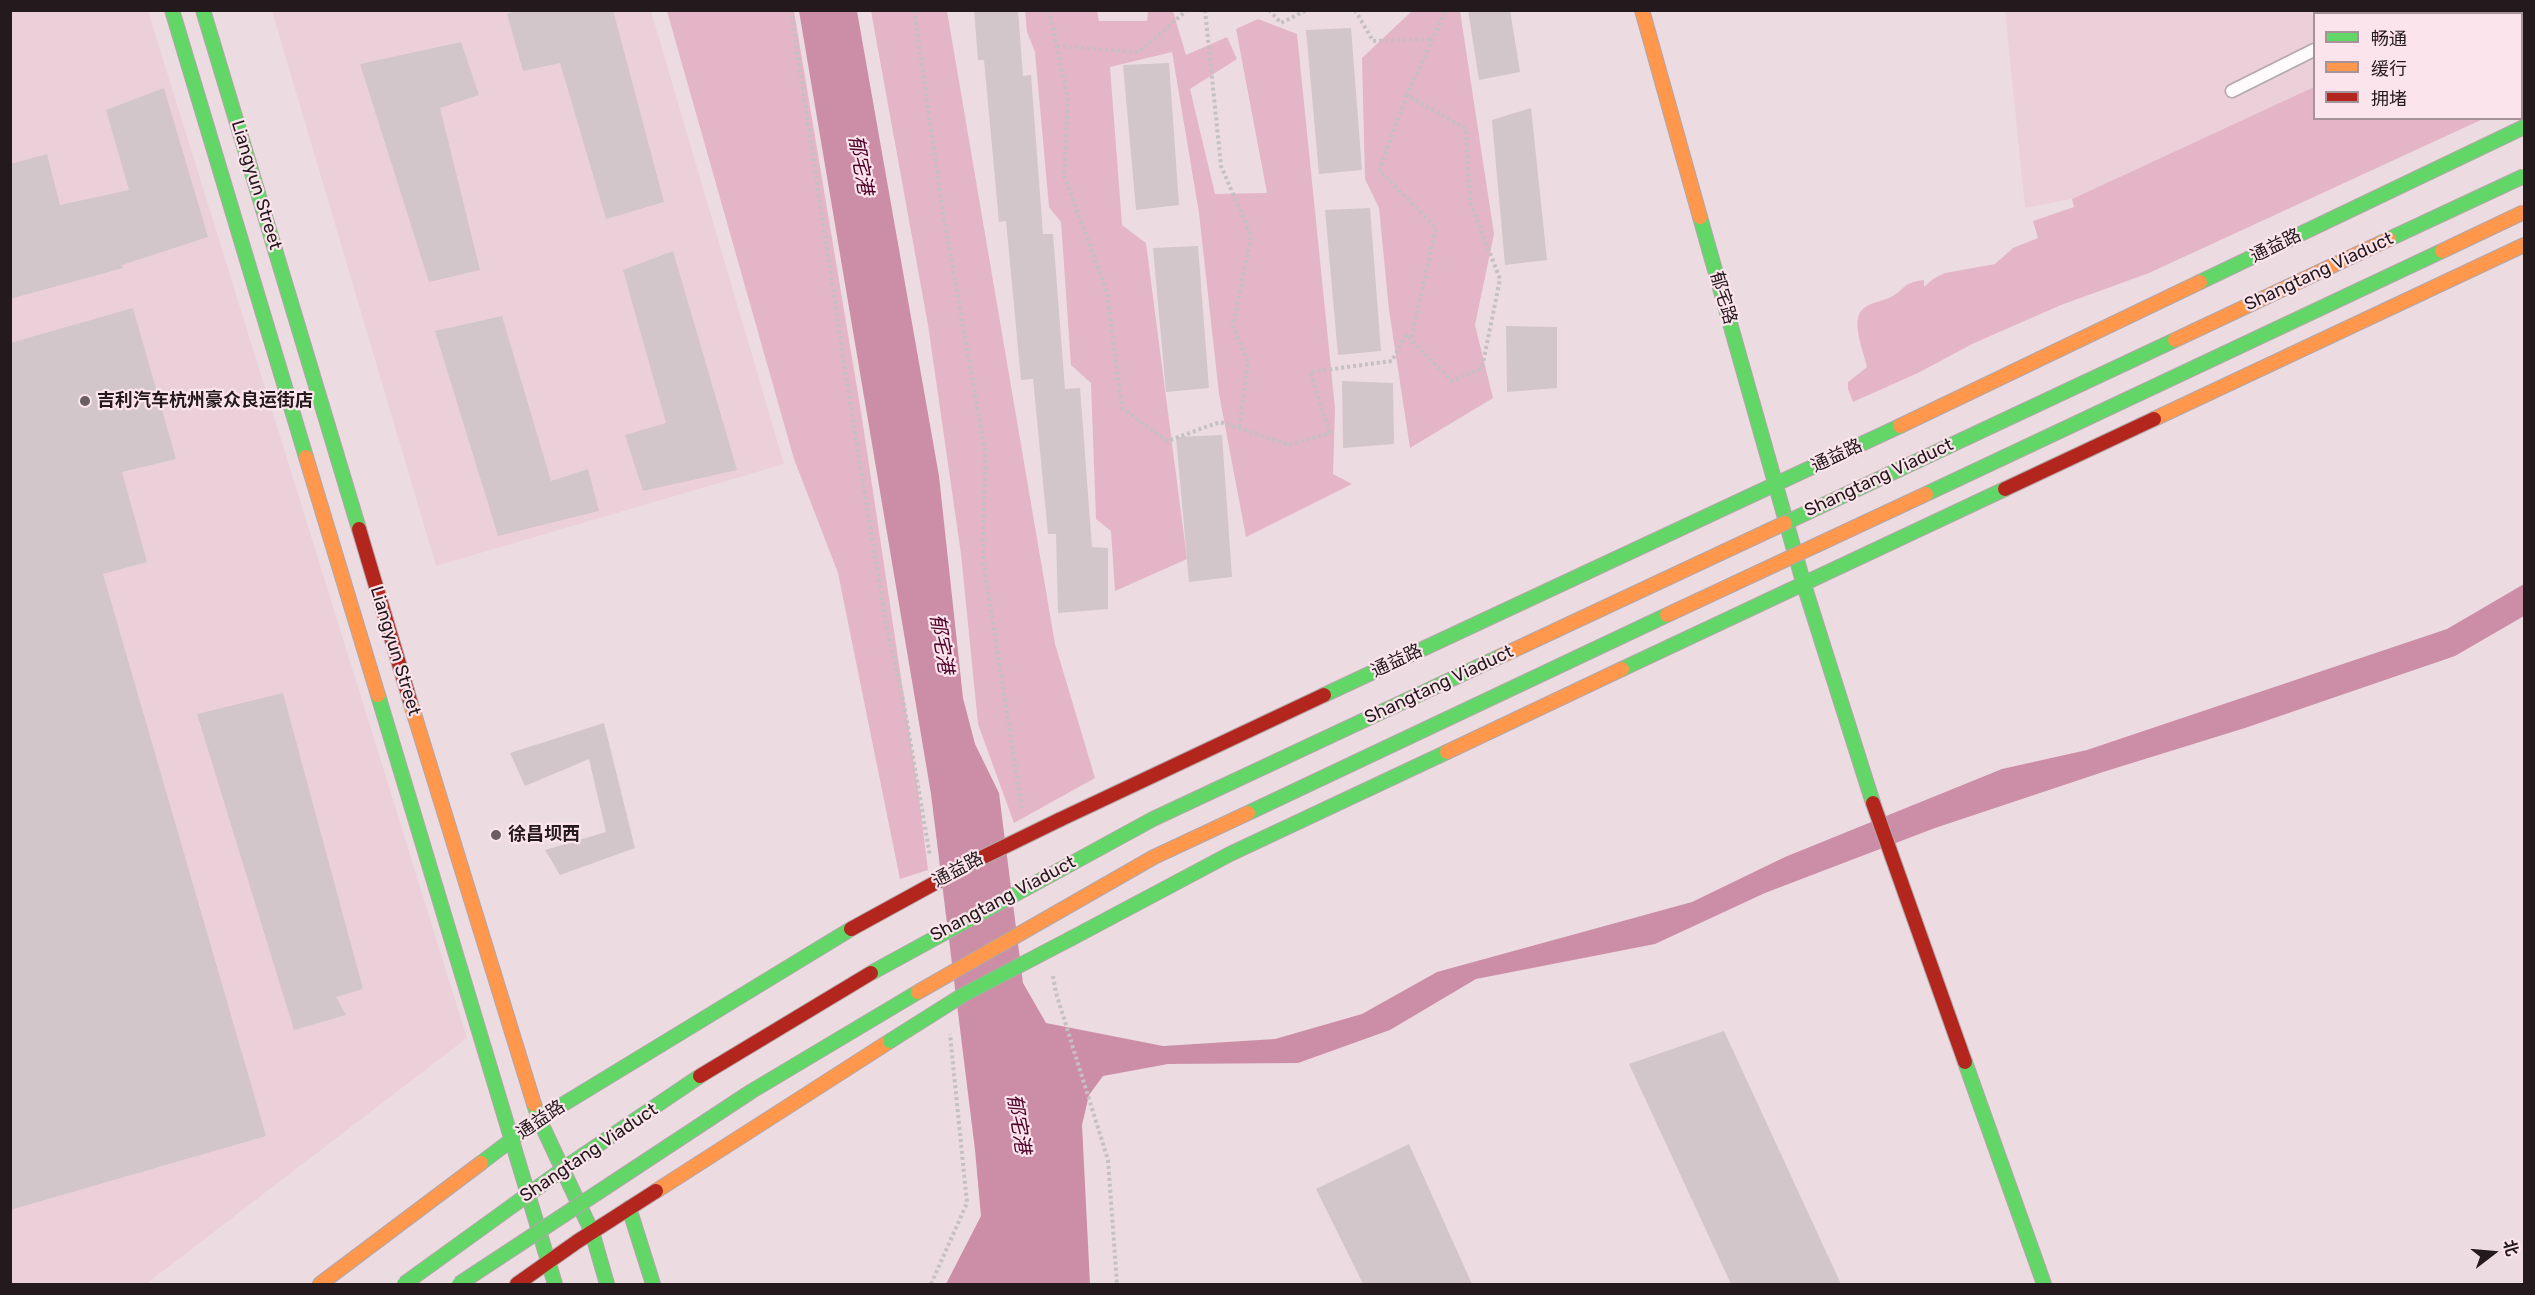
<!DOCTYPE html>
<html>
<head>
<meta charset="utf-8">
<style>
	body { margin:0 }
	#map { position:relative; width:2535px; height:1295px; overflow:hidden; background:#ecdce1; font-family:Rubik,"Noto Sans SC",sans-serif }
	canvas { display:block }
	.frame { position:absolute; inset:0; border:12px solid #241a1e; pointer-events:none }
	.legend { position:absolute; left:2313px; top:12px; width:210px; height:108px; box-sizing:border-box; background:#fce4ec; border:2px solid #a6939a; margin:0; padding:8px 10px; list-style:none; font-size:18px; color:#241a1e }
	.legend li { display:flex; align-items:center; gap:12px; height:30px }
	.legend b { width:30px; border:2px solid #a6939a }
	.north { position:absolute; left:2463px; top:1223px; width:60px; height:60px; -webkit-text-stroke:4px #fce4ec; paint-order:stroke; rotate:74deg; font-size:16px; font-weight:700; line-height:24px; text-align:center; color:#241a1e }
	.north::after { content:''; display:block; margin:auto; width:21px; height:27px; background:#241a1e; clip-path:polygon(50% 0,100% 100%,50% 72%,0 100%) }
</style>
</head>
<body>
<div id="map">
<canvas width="2535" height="1295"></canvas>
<div class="frame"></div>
<ul class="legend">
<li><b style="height:8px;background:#63d668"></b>畅通</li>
<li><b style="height:8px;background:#ff974d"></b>缓行</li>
<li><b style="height:8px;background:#b3261e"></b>拥堵</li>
</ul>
<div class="north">北</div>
</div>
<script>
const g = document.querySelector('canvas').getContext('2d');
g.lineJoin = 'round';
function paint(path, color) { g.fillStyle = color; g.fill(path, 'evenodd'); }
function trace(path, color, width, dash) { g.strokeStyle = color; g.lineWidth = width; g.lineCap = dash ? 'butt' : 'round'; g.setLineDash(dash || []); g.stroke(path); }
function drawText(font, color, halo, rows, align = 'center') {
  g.font = font + ' Rubik,"Noto Sans SC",sans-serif'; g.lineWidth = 4.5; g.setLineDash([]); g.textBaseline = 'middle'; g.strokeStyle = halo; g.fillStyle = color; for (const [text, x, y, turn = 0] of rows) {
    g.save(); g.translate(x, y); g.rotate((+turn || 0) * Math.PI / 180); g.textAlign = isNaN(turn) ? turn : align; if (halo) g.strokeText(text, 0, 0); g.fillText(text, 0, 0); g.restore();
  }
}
paint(new Path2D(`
	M10,11H148L467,1038L146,1284H11Z
	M272,11H651L784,464L436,566Z
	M2005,11H2478L2471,14H2314V87L2072,199L2025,208Z`), '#ecd0d9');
paint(new Path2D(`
	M2478,10L2524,11V99L2522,100V14L2471,13Z
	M667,11H794L861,412L919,797L928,870L900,879L838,573L794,459Z
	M871,11H947L1055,644L1095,778L1014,823L978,724L961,554L928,325Z
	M1025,11H1097L1099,21H1147L1148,11H1173L1186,55L1227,37L1237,59L1190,89L1215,194L1267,193L1236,29L1258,19L1297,34L1335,408L1333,474L1352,484L1246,537L1219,394L1199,213L1172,52L1110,67L1122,225L1146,243L1187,559L1115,591L1111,531L1096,519L1091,383L1071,365L1061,222L1049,207L1035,52L1027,32Z
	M1412,11H1460L1494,234L1475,325L1493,398L1410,448L1389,310L1379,208L1365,179L1362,58Z
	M2314,87V118L2483,119L2149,273L2061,305L1972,344L1920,372L1853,402L1848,389V382L1867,367C1864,352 1849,319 1864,308C1872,302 1883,301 1891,297C1906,289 1901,283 1924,280V287L1933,279L1945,273L1995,264L2013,248L2038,238L2033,221L2074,207L2072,199Z`), '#e4b5c6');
paint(new Path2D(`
	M799,11H857L939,476L963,698L975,744L999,793L1023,983L1046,1023L1163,1046L1275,1039L1362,1014L1437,972L1692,902L1785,857L2002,769L2087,750L2447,629L2524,584V616L2455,656L2245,728L2103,772L1935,828L1765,893L1655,944L1476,979L1390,1030L1298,1063L1168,1064L1103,1076L1089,1095L1082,1125L1090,1284H946L981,1216L975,1150L931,794Z`), '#cc8ea6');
paint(new Path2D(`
	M516,10H613L664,202L606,219L560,63L523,71L507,14Z
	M974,10H1018L1023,76L1031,75L1043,234H1053L1065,389L1080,388L1092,547L1108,548V609L1058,613L1056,534H1048L1033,379L1021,380L1006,221L999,222L984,60H978Z
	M1468,10H1510L1520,72L1479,80Z
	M1351,28L1362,170L1319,174L1306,30Z
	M461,42L479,95L440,108L480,270L429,282L360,64Z
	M1169,63L1179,205L1136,210L1123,65Z
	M164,88L208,237L122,265L123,268L10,299V164L47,154L60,205L129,190L106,110Z
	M1531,108L1547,260L1505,265L1492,120Z
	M1370,208L1381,351L1338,355L1325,210Z
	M1198,246L1209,388L1166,392L1153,248Z
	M673,251L737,470L643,491L625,435L666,423L623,270Z
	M133,308L176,459L122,472L147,562L103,574L266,1136L10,1210V343Z
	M502,316L551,481L588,469L599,511L498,536L435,331Z
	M1506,326L1557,327V388L1507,392Z
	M1342,381L1393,383L1394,444L1343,448Z
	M1222,435L1232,577L1189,582L1176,437Z
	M283,693L363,989L336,997L346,1015L294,1030L197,714Z
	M604,723L635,848L560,875L545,850L606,832L589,759L525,786L510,753Z
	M1724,1031L1841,1284H1731L1629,1064Z
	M1409,1144L1472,1284H1363L1316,1189Z`), '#d2c6ca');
const lane = new Path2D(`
	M2388,14L2394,10
	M2232,91L2314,50`);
const fast = new Path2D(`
	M172,10L306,457
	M203,10L359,529
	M1700,217L1804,585L1873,803
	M2200,282L2524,127
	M1622,669L2005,489
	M378,695L555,1284
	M1324,695L1900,426
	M1072,938L1230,854L1447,752
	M1965,1062L2044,1284
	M534,1104L539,1119L592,1232L607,1284
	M481,1163L539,1119L851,929
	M629,1208L653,1284`);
const slow = new Path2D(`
	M1642,10L1700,217
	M2154,419L2524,245
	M1900,426L2200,282
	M306,457L378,695
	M411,704L534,1104
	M1447,752L1622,669
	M656,1191L890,1041
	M320,1284L481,1163`);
const jam = new Path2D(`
	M2005,489L2154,419
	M359,529L411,704
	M1873,803L1965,1062
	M1059,820L1324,695
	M517,1284L578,1241L656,1191`);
trace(lane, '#b2a6aa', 15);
trace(fast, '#b2a6aa', 16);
trace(slow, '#b2a6aa', 16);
trace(jam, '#b2a6aa', 16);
trace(new Path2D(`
	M791,10L852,415L886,623L903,699L930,856
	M914,10L942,207L985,451L983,560L1022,809
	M1049,10L1068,98L1064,176L1107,292L1122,408L1167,441L1220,422L1290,445L1330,433L1310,372L1392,361L1406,335L1452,381L1482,368L1500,279L1470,202L1466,129L1407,95L1446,10
	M1205,10L1221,166L1251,236L1233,326L1248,362L1239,428
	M1269,10L1281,23L1307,10
	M1355,10L1373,41L1434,39
	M1057,46L1139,52L1187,10
	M1407,95L1379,170L1436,228L1411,339
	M1053,976L1056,993L1108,1160L1117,1284
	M931,1284L967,1203L950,1034`), '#c5c0c1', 4, [3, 3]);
trace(lane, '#fcfafa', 12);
trace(fast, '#63d668', 14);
trace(slow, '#ff974d', 14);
trace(jam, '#b3261e', 14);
const fastBridge = new Path2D(`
	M2389,239L2524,176
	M1926,494L2442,251
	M1785,523L2175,340
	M1248,813L1667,615
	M871,973L1153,819L1501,656
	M890,1041L963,995L1072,938
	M404,1284L573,1162L700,1076
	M459,1284L752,1091L918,992`);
const slowBridge = new Path2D(`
	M2442,251L2524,212
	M2175,340L2389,239
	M1667,615L1926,494
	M1501,656L1785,523
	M918,992L1154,857L1248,813`);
const jamBridge = new Path2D(`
	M851,929L975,861L1059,820
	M700,1076L871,973`);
trace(fastBridge, '#b2a6aa', 16, []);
trace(slowBridge, '#b2a6aa', 16, []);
trace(jamBridge, '#b2a6aa', 16, []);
trace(fastBridge, '#63d668', 14);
trace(slowBridge, '#ff974d', 14);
trace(jamBridge, '#b3261e', 14);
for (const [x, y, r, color] of [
	[85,401,6,"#6a5e62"],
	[496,835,6,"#6a5e62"]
]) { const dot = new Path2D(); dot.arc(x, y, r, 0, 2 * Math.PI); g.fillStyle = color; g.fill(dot); trace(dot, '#fce4ec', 2); }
drawText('18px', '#241a1e', '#fce4ec', [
	["Liangyun Street",256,185,73],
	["通益路",2276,246,-26],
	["Shangtang Viaduct",2319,272,-25],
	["郁宅路",1723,298,74],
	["通益路",1837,456,-25],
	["Shangtang Viaduct",1879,478,-25],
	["Liangyun Street",395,651,73],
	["通益路",1397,661,-25],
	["Shangtang Viaduct",1439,685,-25],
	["通益路",958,870,-28],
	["Shangtang Viaduct",1003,899,-28],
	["通益路",541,1120,-34],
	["Shangtang Viaduct",589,1153,-34]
]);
drawText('bold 18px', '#241a1e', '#fce4ec', [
	["吉利汽车杭州豪众良运街店",97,401],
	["徐昌坝西",508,835]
], 'left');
drawText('italic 20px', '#50022b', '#fce4ec', [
	["郁宅港",860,165,80],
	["郁宅港",941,644,81],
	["郁宅港",1018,1124,81]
]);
</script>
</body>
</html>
